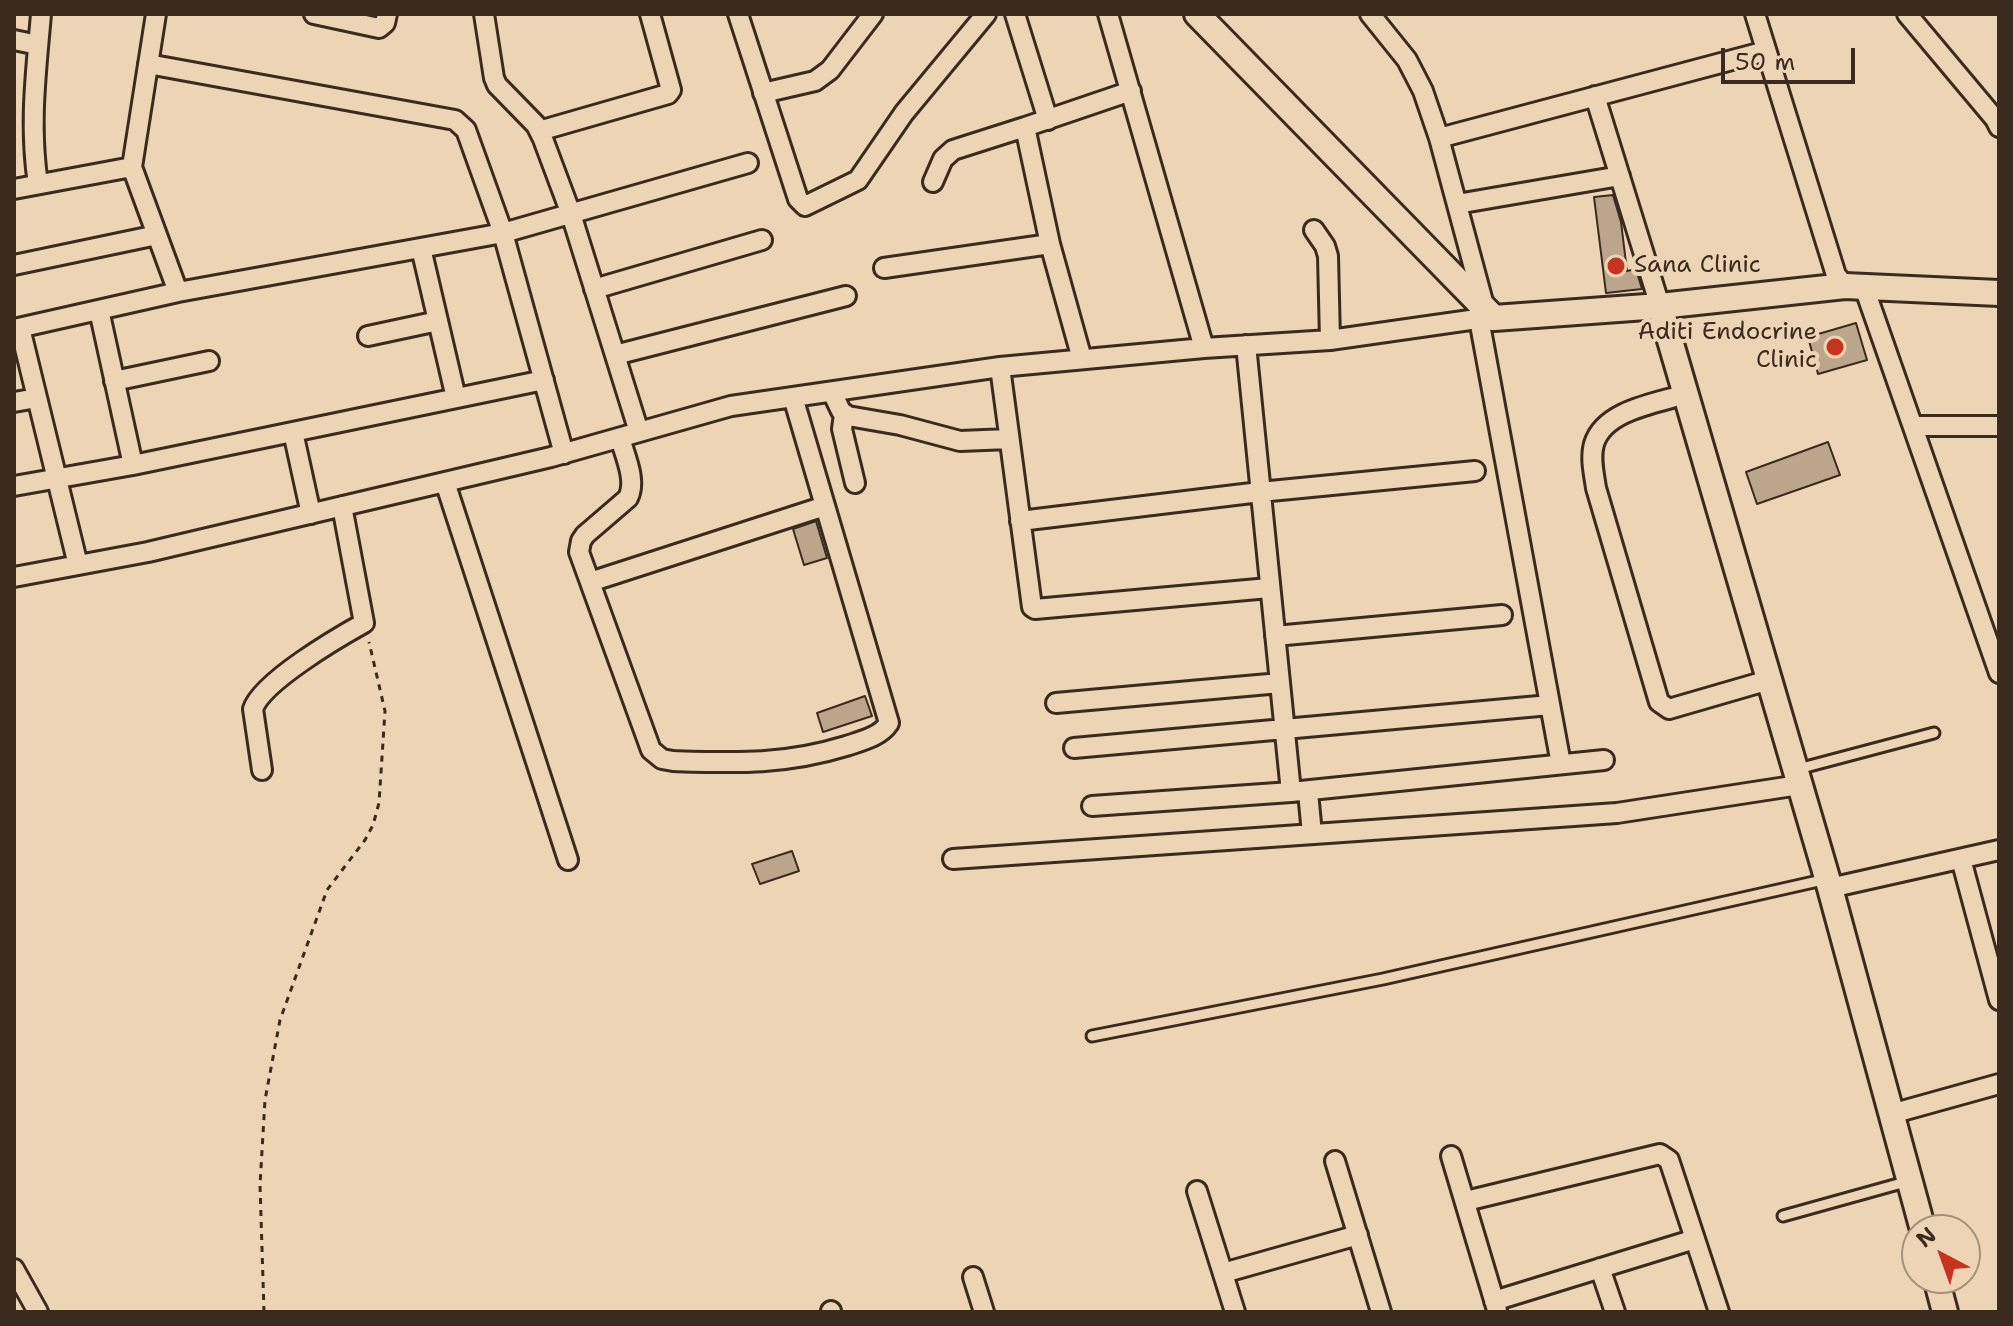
<!DOCTYPE html>
<html>
<head>
<meta charset="utf-8">
<style>
	body { margin:0 }
	#map { position:relative; width:2013px; height:1326px; overflow:hidden; background:#ecd4b5; font-family:"Shantell Sans",sans-serif }
	canvas { display:block }
	.frame { position:absolute; inset:0; border:16px solid #3b2a1e; pointer-events:none }
	.north { position:absolute; left:1901px; top:1214px; width:80px; height:80px; box-sizing:border-box; background:#ecd4b5; border:2px solid #a59079; border-radius:50%; rotate:319deg; font-size:22px; font-weight:700; line-height:32px; text-align:center; color:#3b2a1e }
	.north::after { content:''; display:block; margin:auto; width:28px; height:36px; background:#c8321e; clip-path:polygon(50% 0,100% 100%,50% 72%,0 100%) }
	.scale { position:absolute; left:1721px; top:48px; width:134px; height:36px; box-sizing:border-box; border:4px solid #3b2a1e; border-top:0; padding-left:10px; font-size:24px; line-height:28px; white-space:nowrap; color:#3b2a1e; -webkit-text-stroke:6px #ecd4b5; paint-order:stroke }
</style>
</head>
<body>
<div id="map">
<canvas width="2013" height="1326"></canvas>
<div class="frame"></div>
<div class="north">N</div>
<div class="scale">50 m</div>
</div>
<script>
const g = document.querySelector('canvas').getContext('2d');
g.lineJoin = 'round';
function paint(path, color) { g.fillStyle = color; g.fill(path, 'evenodd'); }
function trace(path, color, width, dash) { g.strokeStyle = color; g.lineWidth = width; g.lineCap = dash ? 'butt' : 'round'; g.setLineDash(dash || []); g.stroke(path); }
function drawText(font, color, halo, rows, align = 'center') {
  g.font = font + ' "Shantell Sans",sans-serif'; g.lineWidth = 8; g.setLineDash([]); g.textBaseline = 'middle'; g.strokeStyle = halo; g.fillStyle = color; for (const [text, x, y, turn = 0] of rows) {
    g.save(); g.translate(x, y); g.rotate((+turn || 0) * Math.PI / 180); g.textAlign = isNaN(turn) ? turn : align; if (halo) g.strokeText(text, 0, 0); g.fillText(text, 0, 0); g.restore();
  }
}
const building = new Path2D(`
	M1613,195L1621,222L1627,271L1636,269L1642,289L1606,293L1594,197Z
	M1856,323L1867,360L1818,374L1808,337Z
	M1828,442L1840,475L1757,504L1746,472Z
	M816,521L827,558L804,565L793,529Z
	M865,696L872,716L823,732L817,713Z
	M792,851L799,871L760,884L752,864Z`);
paint(building, '#bba58b');
trace(building, '#3b2a1e', 2);
const service = new Path2D(`
	M1798,769L1934,733
	M1092,1036L1383,979L1827,879
	M1783,1216L1909,1181`);
const minor = new Path2D(`
	M156,14L132,167L178,292L503,233L564,454
	M314,14L379,28L385,23L387,14
	M484,14L494,78L497,85L536,125L543,139L571,214L639,432
	M738,14L798,199L805,206L858,180L904,113L986,14
	M1015,14L1048,120
	M1108,14L1204,348
	M1370,14L1407,60L1423,91L1439,138L1485,309
	M1755,14L1836,275L1845,286
	M1907,14L1995,119L1999,127
	M14,40L38,45
	M148,64L455,120L466,130L503,233L748,163
	M763,93L815,81L830,70L873,14
	M1595,96L1660,306
	M539,131L668,94L671,90L650,14
	M1439,138L1766,51
	M933,182L943,159L953,150L1025,127
	M38,184C29,125 36,73 41,14
	M14,189L132,167
	M1457,204L1620,176
	M1314,230L1325,246L1328,256L1330,340
	M421,248L456,398
	M14,265L157,235
	M884,268L1050,244
	M1864,287L1999,673
	M594,289L762,240
	M99,310L133,465
	M1479,319L1561,764
	M20,328L78,565
	M14,329L178,292
	M368,336L438,321
	M1246,345L1291,792L1604,760
	M615,355L846,296
	M1082,359L1050,244L1025,127L1131,91
	M1000,367L1032,607L1035,609L1269,588
	M114,381L209,361
	M832,392L841,411L848,416L900,425L960,441L1009,439
	M1686,394C1657,403 1604,410 1594,444C1590,458 1594,474 1596,488L1659,702L1669,709L1769,680
	M14,402L37,398
	M844,414L842,429L855,483
	M1914,426H1999
	M293,432L311,514
	M620,438C625,456 637,481 628,498L585,535L581,541L579,552L651,750L662,759L673,761C737,763 784,765 846,746C861,741 880,737 889,723L793,397
	M445,482L568,860
	M14,486L133,465L544,380
	M1020,521L1260,492L1475,471
	M14,577L148,552L551,457L731,406L1000,367L1204,348L1330,340L1491,317
	M590,582L825,506
	M1275,636L1502,615
	M1056,703L1280,683
	M1074,748L1550,705
	M262,770L253,709C262,682 337,638 364,623L342,506
	M1308,792L1312,834
	M1092,806L1291,792
	M953,859L1617,813L1799,785
	M1961,859L1999,1000
	M1830,888L1999,850
	M1891,1114L1999,1084
	M1451,1156L1497,1310
	M1335,1161L1381,1312
	M1197,1191L1235,1312
	M1466,1201L1660,1154L1669,1160L1719,1312
	M1600,1268L1615,1312
	M14,1269L38,1312
	M1223,1273L1358,1235
	M973,1277L984,1312
	M1494,1301L1695,1239
	M831,1311V1312`);
const tertiary = new Path2D(`
	M1197,14L1494,318L1660,306L1845,286L1999,293
	M1660,306L1830,888L1923,1230
	M1936,1278L1945,1312`);
trace(service, '#3b2a1e', 15);
trace(minor, '#3b2a1e', 24);
trace(tertiary, '#3b2a1e', 30);
trace(new Path2D(`
	M264,1312L260,1185L265,1100L280,1020L327,890L365,840L373,825L379,803L385,711L369,642`), '#3b2a1e', 3, [6, 6]);
trace(service, '#ecd4b5', 9);
trace(minor, '#ecd4b5', 18);
trace(tertiary, '#ecd4b5', 24);
for (const [x, y, r, color] of [
	[1616,266,10,"#c8321e"],
	[1835,347,10,"#c8321e"]
]) { const dot = new Path2D(); dot.arc(x, y, r, 0, 2 * Math.PI); g.fillStyle = color; g.fill(dot); trace(dot, '#ecd4b5', 3); }
drawText('24px', '#3b2a1e', '#ecd4b5', [
	["Sana Clinic",1634,266],
	["Aditi Endocrine",1817,333,"right"],
	["Clinic",1817,361,"right"]
], 'left');
</script>
</body>
</html>
